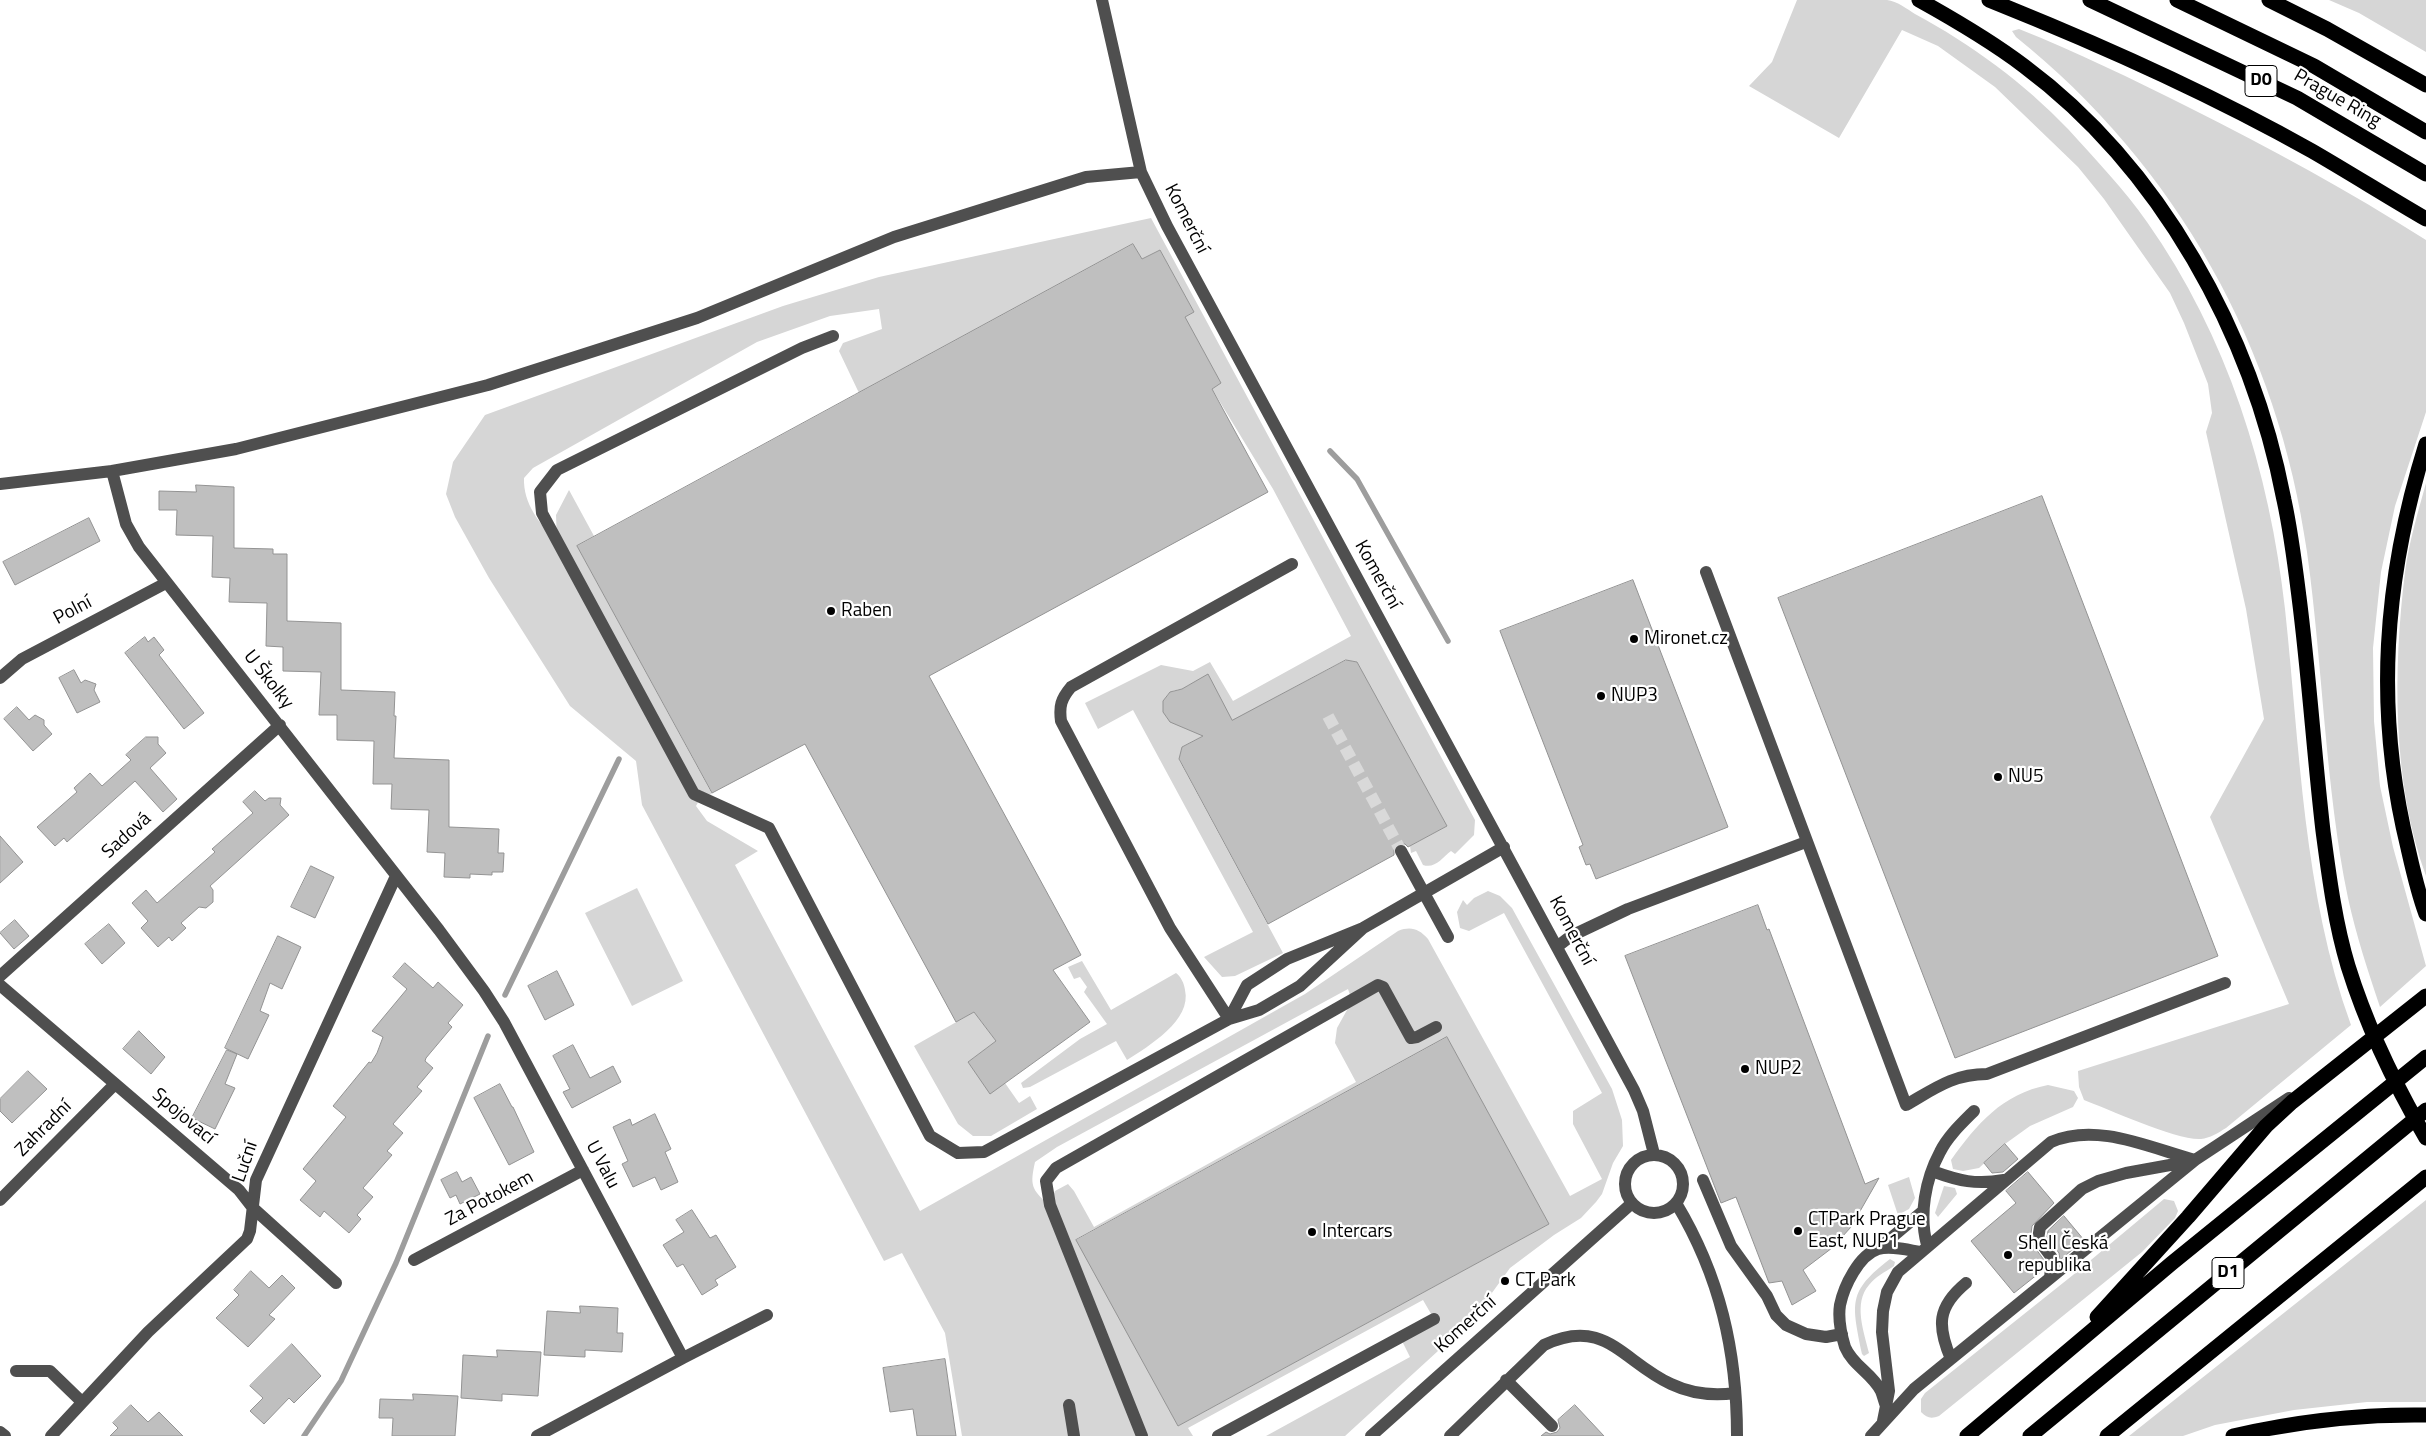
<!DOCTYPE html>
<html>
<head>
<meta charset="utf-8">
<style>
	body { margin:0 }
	canvas { display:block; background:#fff }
</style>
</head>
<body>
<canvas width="2426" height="1436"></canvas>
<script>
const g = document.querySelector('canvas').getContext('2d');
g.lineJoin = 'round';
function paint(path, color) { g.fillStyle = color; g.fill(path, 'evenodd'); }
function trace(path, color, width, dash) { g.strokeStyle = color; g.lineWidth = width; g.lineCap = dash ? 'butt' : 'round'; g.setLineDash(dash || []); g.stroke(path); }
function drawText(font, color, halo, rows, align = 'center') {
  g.font = font + ' "Titillium Web",sans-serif'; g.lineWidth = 4.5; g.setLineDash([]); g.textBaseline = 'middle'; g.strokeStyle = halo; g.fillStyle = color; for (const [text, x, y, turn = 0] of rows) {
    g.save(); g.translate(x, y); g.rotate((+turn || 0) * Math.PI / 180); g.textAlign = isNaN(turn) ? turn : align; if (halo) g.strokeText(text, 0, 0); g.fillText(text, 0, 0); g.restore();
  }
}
paint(new Path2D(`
	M1797,0C1824,0 1862,0 1887,0C1897,1 1907,9 1915,14C1971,44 2024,83 2068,129C2095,159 2124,189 2147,222C2227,335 2270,472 2285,609C2300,749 2303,892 2351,1025L2226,1128C2218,1133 2210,1138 2201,1139C2178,1141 2108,1109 2084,1100L2079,1087L2078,1071L2289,1004L2210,817L2264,719L2246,609L2206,432L2212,413L2208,384L2184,323L2170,293L2104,199L2078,167L1995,87L1938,46L1902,30L1839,138L1749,86L1772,62Z
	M2329,0H2426V52L2359,13Z
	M2019,29C2077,52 2132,79 2188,107C2270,148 2349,191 2426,240V412L2395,506L2381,572L2373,648L2374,721L2380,786L2393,847L2426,966L2380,1007C2368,971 2356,935 2348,898C2325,785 2323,667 2307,552C2279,349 2176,165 2016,37L2012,31Z
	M1151,218L1475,820L1474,835L1455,854L1451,851C1442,858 1435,869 1423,865L1416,851L1411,853L1410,846L1447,826L1357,662L1345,660L1182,747L1179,760L1283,953L1235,976L1222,977L1204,957L1253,932L1133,710L1098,729L1085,703L1161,665L1193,671L1210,662L1233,701L1351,636L1273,489L1212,389L1221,383L1193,332L1176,322L1194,312L1160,250L1142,259L1133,244L859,393L839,351L843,343L882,329L879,309L830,316L757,342L533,468L524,478C523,504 540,524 557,542L556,515L569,490L594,536L577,546L712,794L701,797L696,806L707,821L758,851L735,865L920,1211L1305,994L1398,931C1411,926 1419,929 1428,939L1570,1196L1602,1179L1573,1124V1111L1602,1093L1504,913L1469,931L1460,928L1457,912L1463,900L1467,905L1474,898L1488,891L1500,896L1512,908L1612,1089L1622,1120L1623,1146L1613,1163L1602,1194L1596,1202L1581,1218L1554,1235L1510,1268L1473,1319L1345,1436H1266L1410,1357L1400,1337L1434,1319L1423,1300L1188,1428L1193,1436H962L945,1333L902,1253L884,1261L642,805L636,761L570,706L489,578L455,517L446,494L453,462L485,415L783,306L879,277ZM1208,675L1219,695L1171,722C1156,707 1165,686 1186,690L1187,686ZM1348,989L1352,1001L1337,1028L1335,1043L1356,1082L1094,1227L1074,1191L1068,1184L1055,1191L1049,1205C1031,1189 1030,1185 1035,1162L1057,1147ZM1447,1037L1549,1224L1178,1426L1076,1239Z
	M2426,483V876C2392,782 2393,670 2405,572C2409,542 2418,512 2426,483Z
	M637,888L683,981L632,1006L585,913Z
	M1082,961L1111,1010L1176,973C1181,977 1184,983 1185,990C1192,1020 1149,1046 1127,1060L1116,1041L1030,1087L1023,1088L1021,1083L1080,1039L1107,1024L1084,992L1087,987L1080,977L1074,979L1068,967Z
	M974,1012L996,1041L968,1062L990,1093L1005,1083L1019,1103L1030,1096L1037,1109L991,1136H973L958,1124L914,1046Z
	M2048,1085L2074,1091L2078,1098L2073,1107L2030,1126L2005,1144L1979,1168L1963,1171L1953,1169L1951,1160C1977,1124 2002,1094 2048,1085Z
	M1909,1177L1915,1198L1909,1209L1898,1215L1888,1185Z
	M1944,1186L1955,1188L1957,1194L1938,1217L1935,1213Z
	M2164,1199L2174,1201L2178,1211L2175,1218L2142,1252L1939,1416C1931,1419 1927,1418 1921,1412V1399L1925,1393L2073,1275Z
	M2426,1200V1402H2367L2294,1410L2215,1425L2183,1436H2129Z
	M1890,1259L1895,1262L1894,1266C1885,1272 1875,1277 1869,1285C1853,1303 1864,1332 1869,1353L1864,1356L1862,1354C1852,1303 1847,1292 1890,1259Z`), '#d6d6d6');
trace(new Path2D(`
	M1330,451L1357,479L1448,641
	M505,995L619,759
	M304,1436L341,1381L396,1263L488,1036`), '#9d9d9d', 5.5);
const building = new Path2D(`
	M1133,244L1142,259L1160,250L1194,312L1185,317L1221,383L1212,389L1268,492L929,676L1081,955L1053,970L1090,1022L990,1094L968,1062L996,1041L974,1012L956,1022L805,744L712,793L577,546Z
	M196,485L234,487V548L273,549V554H287V621L341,623V690L395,692L394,716H396L394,758L449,760V827L499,829L498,853H504L503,872H492V875L470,874V878L444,877L445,853L427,852L429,810L391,809L392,784H373L374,741L337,740V715H319L321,672L283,671V647L266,646L267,603L229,602L230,578L212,577L213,536L176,535L177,510H159V491L196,492Z
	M2042,496L2218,956L1955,1058L1778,598Z
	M89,518L100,541L15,585L3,562Z
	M1633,580L1728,827L1596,879L1590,864L1586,865L1579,847L1583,845L1500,631Z
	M145,637L148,642L154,637L164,650L159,655L204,713L184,729L125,653Z
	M1346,660L1357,662L1447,826L1408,847L1405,844H1398L1394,847V855L1268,924L1179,759L1182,747L1203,736L1170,722L1163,712V701L1170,692L1182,689L1208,674L1232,720Z
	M74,670L81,683L85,680L96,684L94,690L100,702L77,713L59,678Z
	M17,707L29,720L35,715L44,720V725L52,734L33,751L4,719Z
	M146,737H158V744L166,753L150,768L177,799L163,812L135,781L67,842L64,838L55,846L37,827L77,792L74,788L90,773L102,786L131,760L126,755Z
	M255,791L265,801L269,798H281L280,805L289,815L210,886L213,890V902L206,908L199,907L181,923L186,928L172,941L169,937L158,947L141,928L148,921L132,903L146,890L157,903L215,852L212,849L253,813L243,802Z
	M0,836L23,862L0,883Z
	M311,866L334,877L315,918L291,907Z
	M1758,905L1767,930L1769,929L1865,1184L1879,1178L1851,1227L1832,1248L1803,1270L1816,1291L1792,1305L1782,1281L1769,1283L1736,1197L1721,1203L1625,956Z
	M15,920L29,936L14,949L0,933Z
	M109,924L125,943L102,964L85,944Z
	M278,936L301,947L282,989L270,983L260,1011L269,1015L248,1059L225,1048Z
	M405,963L433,988L438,982L463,1005L448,1023L452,1027L426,1058L425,1061L433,1068L417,1087L422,1091L393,1124L403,1133L387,1151L392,1155L363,1188L373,1197L357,1215L361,1219L349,1233L324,1211L320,1217L300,1200L316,1181L303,1169L346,1117L333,1106L369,1062L371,1063L377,1053L383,1037L372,1031L407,989L393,977Z
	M557,971L574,1005L545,1020L528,986Z
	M139,1031L165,1057L151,1074L123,1049Z
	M1447,1037L1549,1224L1178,1426L1076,1240Z
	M573,1045L590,1078L613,1066L621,1082L572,1108L563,1092L570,1089L553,1056Z
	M227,1050L237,1054L225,1084L235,1088L215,1129L192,1118Z
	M28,1071L47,1089L12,1123L0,1111V1099Z
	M500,1084L512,1107H513L534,1152L509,1165L474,1098Z
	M655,1114L671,1149L665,1152L678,1182L661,1190L655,1177L633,1187L622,1164L628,1161L613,1127L630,1119L632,1125Z
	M2005,1144L2018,1159L2003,1172L1992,1173L1984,1163Z
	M457,1172L462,1182L471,1177L480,1194L460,1204L456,1195L450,1198L441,1180Z
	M2028,1172L2054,1203L2032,1226L2030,1241L2044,1260L2043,1270L2014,1293L1971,1241L2016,1203L2006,1191Z
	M692,1210L710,1238L716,1235L736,1267L715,1280L718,1285L702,1295L683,1264L677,1267L663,1245L684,1232L676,1220Z
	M2064,1216L2084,1240L2060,1260L2059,1253L2047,1237L2048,1231Z
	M251,1271L269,1288L282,1275L295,1288L269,1315L275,1319L248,1347L216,1318L239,1295L234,1290Z
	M580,1306L618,1308L617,1333H623L622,1352L585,1350V1357L544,1355L547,1311L580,1313Z
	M292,1344L321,1376L294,1403L289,1398L264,1424L250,1411L263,1398L250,1386Z
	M497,1350L541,1352L538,1396L502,1394V1401L461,1398L463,1355L497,1357Z
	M945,1359L956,1436H917L913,1409L890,1412L883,1368Z
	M413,1394L458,1396L455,1436H392L393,1418H379L380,1399L413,1400Z
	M131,1405L148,1422L159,1412L183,1436H110L118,1428L113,1423Z
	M1575,1405L1604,1436H1541L1546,1432L1550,1434L1557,1432L1560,1428L1558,1420Z`);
paint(building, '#bfbfbf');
trace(building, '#939393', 1);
trace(new Path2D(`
	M1328,716L1401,851`), '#d9d9d9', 12, [12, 6]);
trace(new Path2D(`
	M1102,0L1141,172L1167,226L1634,1090L1643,1111L1654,1154
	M833,336L802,348L557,470L540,492L542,513L694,794L769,828L930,1136L958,1153L984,1152L1229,1019L1259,1010L1300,986L1363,928
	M112,471L236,449L488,385L697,318L894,237L1086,177L1141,172
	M0,484L112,471L126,524L139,547L439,930L484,991L504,1022L683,1358L537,1436
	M1706,572L1906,1105C1934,1089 1953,1074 1987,1074L2225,983
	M0,678L22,659L166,583
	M1401,851L1448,937
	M1558,946L1571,936L1628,909L1806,842
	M0,976L280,725
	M0,985L239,1190L253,1208L336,1283
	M1229,1019L1170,928L1061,721C1059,706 1061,699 1071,687L1292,564
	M1229,1019L1247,985L1287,959L1363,928L1504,847
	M1625 1184a29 29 0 1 1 58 0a29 29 0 1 1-58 0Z
	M1932,1171C1959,1181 1976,1185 2004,1180
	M1703,1180L1731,1246L1767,1296L1776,1315L1786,1325L1806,1334L1826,1337L1842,1334
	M0,1200L115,1084
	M1676,1203C1720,1276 1737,1351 1737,1436
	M1927,1245C1919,1215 1925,1180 1940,1152C1948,1136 1962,1123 1974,1111
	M1878,1249L1923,1211
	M414,1260L583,1170
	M2050,1278L2052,1258L2038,1239L2040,1227L2082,1189L2098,1181L2126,1173L2192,1161
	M683,1358L767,1315
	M1951,1359C1937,1326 1937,1307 1966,1283
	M16,1371H50L82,1402
	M1506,1380L1552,1426
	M1069,1405L1074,1436
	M1886,1406C1884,1401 1883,1396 1881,1391C1872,1373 1853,1366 1845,1347C1841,1334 1838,1318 1840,1305C1844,1286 1859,1255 1878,1249C1891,1245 1908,1250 1920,1252
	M1883,1421L1889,1391L1882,1332L1883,1311L1887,1292L1898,1272L2051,1142C2097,1122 2150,1148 2195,1160
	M0,1432L5,1436
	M51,1436L148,1332L247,1239L250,1231L256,1180L396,876
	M1142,1436L1050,1205L1046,1181L1056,1168L1378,985L1383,987L1411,1038L1417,1037L1436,1027
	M1218,1436L1434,1319
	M1371,1436L1631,1204
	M1450,1436L1544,1345C1605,1316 1623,1362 1671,1384C1692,1394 1713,1396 1735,1393
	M1871,1436L1914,1389L2195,1160L2289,1098`), '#4f4f4f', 12);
trace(new Path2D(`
	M1919,0C1955,20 1991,41 2024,66C2161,168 2252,334 2284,500C2291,532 2295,565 2299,597C2309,675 2314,753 2323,831C2329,876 2335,923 2348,966C2367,1027 2394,1083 2426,1138
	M1989,0C2099,44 2209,93 2312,151C2350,173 2388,197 2426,219
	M2090,0L2297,98L2426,174
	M2177,0L2314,66L2426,132
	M2269,0L2327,29L2426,85
	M2426,444C2384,578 2374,710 2408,848C2413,870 2418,893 2426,914
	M2097,1317L2188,1217L2266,1126L2292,1102L2426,996
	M1967,1436L2172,1263L2426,1057
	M2030,1436L2426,1110
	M2107,1436L2426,1177
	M2233,1436C2297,1421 2360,1414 2426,1415`), '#000', 15);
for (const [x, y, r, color] of [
	[831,611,5,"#000"],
	[1634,639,5,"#000"],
	[1601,696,5,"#000"],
	[1998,777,5,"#000"],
	[1745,1069,5,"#000"],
	[1798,1231,5,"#000"],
	[1312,1232,5,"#000"],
	[2008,1255,5,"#000"],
	[1505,1281,5,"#000"]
]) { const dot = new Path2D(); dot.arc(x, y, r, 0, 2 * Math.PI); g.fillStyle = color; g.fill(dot); trace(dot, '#fff', 2); }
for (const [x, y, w] of [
	[2261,81,32],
	[2228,1273,32]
]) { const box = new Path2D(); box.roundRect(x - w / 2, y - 15.5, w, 31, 4); g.fillStyle = '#fff'; g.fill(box); trace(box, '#000', 1); }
drawText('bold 18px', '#000', null, [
	["D0",2261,81],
	["D1",2228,1273]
]);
drawText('19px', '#000', '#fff', [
	["Prague Ring",2337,99,30],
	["Komerční",1186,219,63],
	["Komerční",1377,575,61],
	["Polní",73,611,-28],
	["U Školky",268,680,52],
	["Sadová",127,836,-42],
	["Komerční",1571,931,62],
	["Spojovací",183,1117,40],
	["Zahradní",44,1129,-45],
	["Luční",246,1162,-71],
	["U Valu",602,1165,62],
	["Za Potokem",490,1199,-28],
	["Komerční",1466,1325,-42]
]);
drawText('19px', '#000', '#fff', [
	["Raben",841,611],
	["Mironet.cz",1644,639],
	["NUP3",1611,696],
	["NU5",2008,777],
	["NUP2",1755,1069],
	["CTPark Prague",1808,1220],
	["East, NUP1",1808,1242],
	["Intercars",1322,1232],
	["Shell Česká",2018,1244],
	["republika",2018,1266],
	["CT Park",1515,1281]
], 'left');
</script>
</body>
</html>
